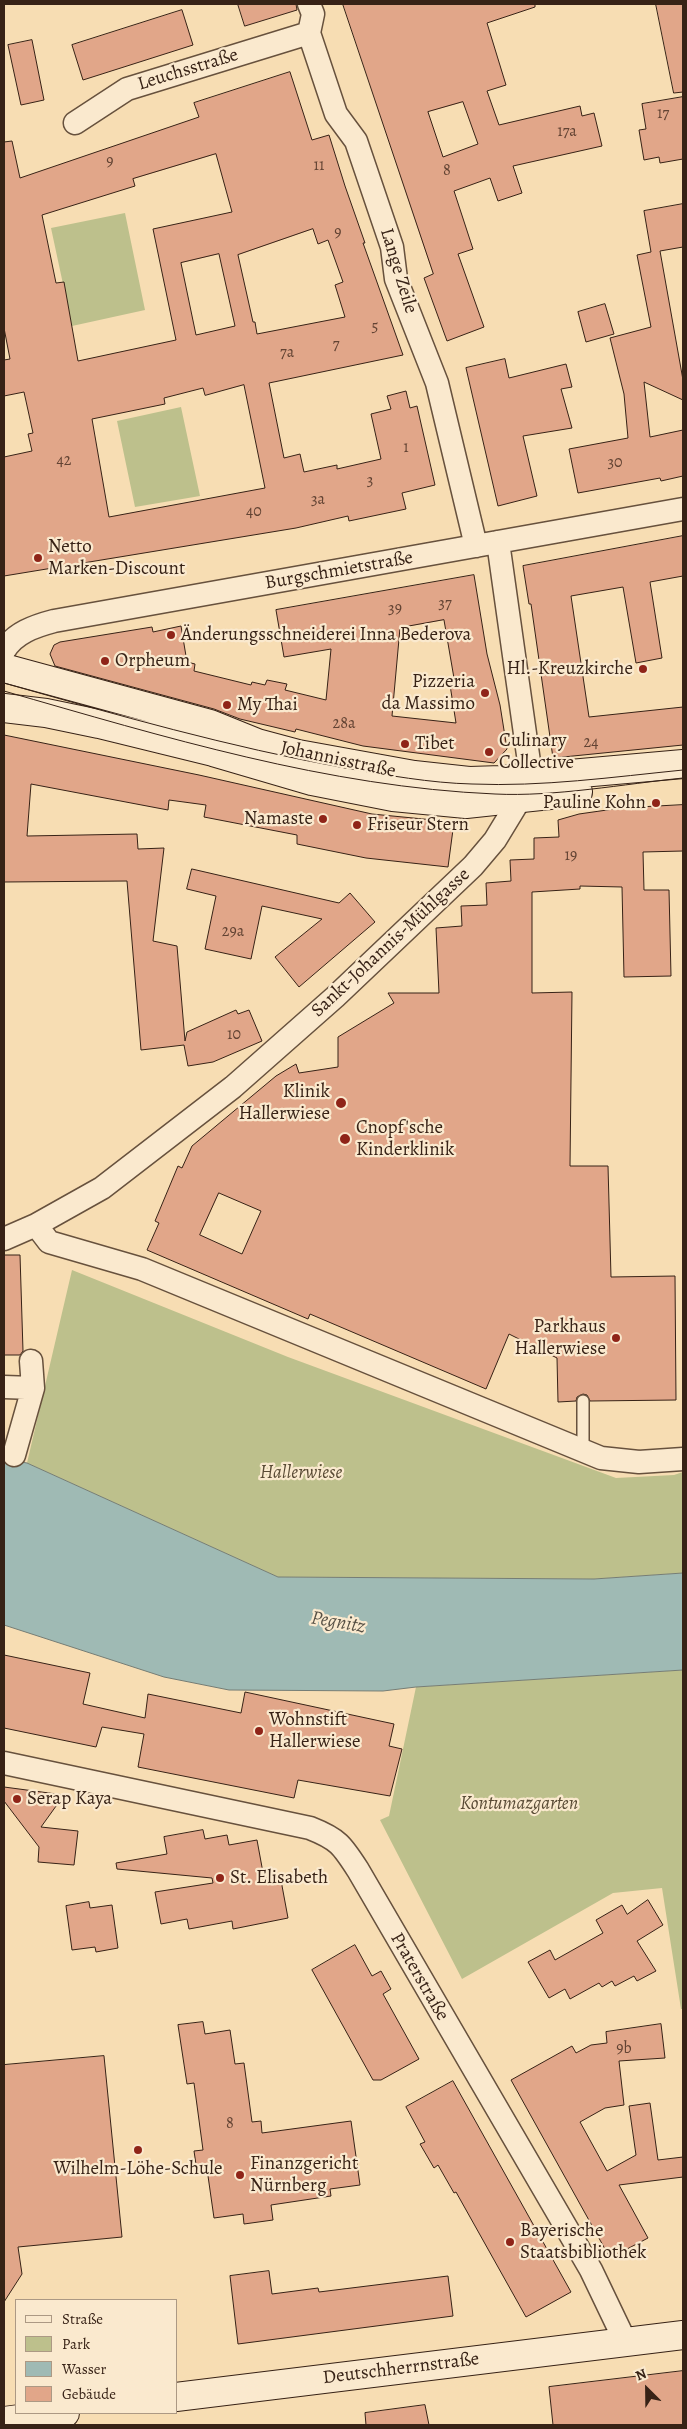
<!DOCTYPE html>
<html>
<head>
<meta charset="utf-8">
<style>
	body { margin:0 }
	#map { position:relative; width:687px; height:2429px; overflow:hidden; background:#f7ddb3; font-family:Alegreya,serif }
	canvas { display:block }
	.frame { position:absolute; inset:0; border:5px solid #372216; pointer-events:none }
	.legend { position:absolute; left:15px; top:2299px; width:162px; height:115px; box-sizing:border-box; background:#fae9ce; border:1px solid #ac9984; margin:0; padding:6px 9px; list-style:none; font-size:15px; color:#372216 }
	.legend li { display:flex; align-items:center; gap:10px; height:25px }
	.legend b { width:25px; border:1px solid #ac9984 }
	.north { position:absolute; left:622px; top:2364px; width:50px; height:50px; -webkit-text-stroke:4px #fae9ce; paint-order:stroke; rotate:337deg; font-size:14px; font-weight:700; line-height:20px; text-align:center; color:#372216 }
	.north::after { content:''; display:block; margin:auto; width:18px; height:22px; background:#372216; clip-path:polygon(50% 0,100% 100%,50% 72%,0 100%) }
</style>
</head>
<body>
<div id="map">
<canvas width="687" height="2429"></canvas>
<div class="frame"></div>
<ul class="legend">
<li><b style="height:6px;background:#fae9ce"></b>Straße</li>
<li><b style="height:14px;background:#bdc08c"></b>Park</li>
<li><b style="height:14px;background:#9fbab4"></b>Wasser</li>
<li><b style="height:14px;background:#e1a689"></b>Gebäude</li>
</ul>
<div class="north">N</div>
</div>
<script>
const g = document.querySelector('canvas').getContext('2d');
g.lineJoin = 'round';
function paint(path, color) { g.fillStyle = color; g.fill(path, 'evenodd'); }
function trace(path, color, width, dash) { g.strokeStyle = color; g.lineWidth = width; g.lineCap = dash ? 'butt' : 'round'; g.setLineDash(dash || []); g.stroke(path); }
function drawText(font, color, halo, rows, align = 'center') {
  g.font = font + ' Alegreya,serif'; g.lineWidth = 4.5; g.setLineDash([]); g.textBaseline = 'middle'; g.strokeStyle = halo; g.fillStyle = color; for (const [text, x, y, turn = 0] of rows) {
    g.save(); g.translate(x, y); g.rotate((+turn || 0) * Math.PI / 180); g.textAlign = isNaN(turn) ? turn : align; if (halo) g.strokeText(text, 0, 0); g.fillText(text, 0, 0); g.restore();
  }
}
paint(new Path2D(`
	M125,213L145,310L72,326L51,228Z
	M181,407L200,496L135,507L117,421Z
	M72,1270L288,1357L616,1478L674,1475L683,1472V1573L594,1579L278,1577L27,1463Z
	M683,1670V2009H681L662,1888L613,1893L462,1979L380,1820L389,1816L416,1687Z`), '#bdc08c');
const water = new Path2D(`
	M4,1459L27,1463L278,1577L594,1579L683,1573V1670L416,1687L383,1691L229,1690L164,1677L4,1625Z`);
paint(water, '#9fbab4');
trace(water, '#757d75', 1);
const building = new Path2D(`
	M238,4H296L297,10L245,26Z
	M343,4H535V7L487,23L506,85L487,91L499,125L580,106L582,116L594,113L602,146L513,166L522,193L498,201L490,178L454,191L473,249L458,254L484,327L447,341L424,278L433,274ZM463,102L478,144L443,157L428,112Z
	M656,4H683V92L674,93Z
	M182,10L193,45L83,80L72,45Z
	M32,40L44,100L21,105L8,45Z
	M290,72L312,140L329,135L345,186L365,243H363L403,355L269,383L284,458L300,454L304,472L337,465V469L381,459L371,414L391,409L387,396L406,391L410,408L417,406L435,485L402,493L406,509L349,521L348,516L296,528L4,576V457L32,451L28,434L33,433L24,392L4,396V360L10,359L4,328V142L12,141L20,178L199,117L194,103ZM216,154L232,212L153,229L176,340L78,361L64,282L56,283L42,215L135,186L133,179ZM313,229L318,244L328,240L343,282L335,285L345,317L257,334L255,322H253L238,255ZM219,254L235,326L196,335L181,263ZM244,385L265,488L109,517L92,419L165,404L164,398L203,388L205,395Z
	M683,97V159L660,163L659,157L644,160L639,130L646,129L642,104Z
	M683,204V247L660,251L683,380V400L644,382L650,437L683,430V476L661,481L660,478L578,493L569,449L628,438L624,394L610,338L651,327L637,255L651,252L644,211Z
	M605,304L614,334L586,342L578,312Z
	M505,359L509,378L566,364L572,387L561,389L572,428L523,436L537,496L498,506L466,368Z
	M683,536V576L650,582L662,658L636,663L623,587L571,596L589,717L683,707V745L553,758L531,604H529L523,566Z
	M474,575L487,654L500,705L507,749L494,763L363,746L296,729L295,732L240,719L214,709L55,666L50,654L54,645L60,642L152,627L153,632L181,626L187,662L195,664L194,671L251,685L252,682L265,685L267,680L287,684L285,690L326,700L331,649L284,657L276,610ZM444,620L455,684L450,685L456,723L392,716L400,628Z
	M4,735L199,775L372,814L454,822L448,867L366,858L297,844V835L204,817L206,805L169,800L168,810L31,784L27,836L137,834L138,849L164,848L153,941L177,946L185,1041L187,1032L236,1010L238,1014L249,1010L262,1041L213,1062L188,1066L184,1045L141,1050L127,881L4,882Z
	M683,805V851L643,852L644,890H669L671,976L624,977L622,887L580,886V889L532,892V993L572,992L570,1166H608L611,1277L675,1276L676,1400L590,1401L587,1395L583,1394L577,1397L576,1401L558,1402L557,1358L509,1334L486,1389L310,1314L308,1319L147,1250L159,1223L155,1221L178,1166L182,1168L192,1146L276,1076L296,1064L299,1073L338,1067V1037L394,1003L388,993H439L436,928L462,926L461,906L487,905L486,883L511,881L510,860L534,859V838L559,837L558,820L579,814L621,808ZM219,1193L261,1211L242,1254L200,1235Z
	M192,869L339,903L350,893L375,922L299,987L275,957L322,919L262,906L251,959L205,949L216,896L187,889Z
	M4,1255H20L23,1351L20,1355H4Z
	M4,1655L90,1673L83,1704L145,1718L148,1694L241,1713L245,1692L394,1724L389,1746L402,1749L390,1796L298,1780L294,1798L138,1767L144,1734L102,1727L96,1747L4,1728Z
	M4,1787L64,1795L41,1827L78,1831L74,1865L38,1862L39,1847L4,1801Z
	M203,1830L205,1839L227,1835L229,1845L257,1840L264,1878L280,1875L288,1918L233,1929L232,1921L189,1929L187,1919L161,1924L155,1892L213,1883L212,1878L117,1869L116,1863L167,1854L164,1837Z
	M648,1900L663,1925L637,1941L656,1971L637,1981L634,1976L615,1986L612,1981L602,1987L599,1983L570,1999L565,1989L549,1998L528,1962L550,1950L555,1960L603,1933L596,1920L622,1905L627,1914Z
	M89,1902L90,1908L112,1905L118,1948L96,1952L95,1947L72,1950L66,1906Z
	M355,1945L372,1976L381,1971L391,1989L383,1994L419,2059L381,2080H373L312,1970Z
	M203,2022L205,2034L230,2030L235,2064L244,2063L252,2122L261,2121L262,2133L351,2121L360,2185L330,2189L331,2196L271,2205L273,2220L244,2224L243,2214L214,2218L207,2169L197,2171L194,2151L203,2150L194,2083L187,2084L178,2025Z
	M661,2024L665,2058L619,2061L624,2105L605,2108L580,2122L607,2171L636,2155L629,2106L650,2103L658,2160L683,2157V2177L619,2185L648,2238L610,2258L511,2080L572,2046L576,2053L591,2045L607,2043L606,2032Z
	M104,2056L122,2237L18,2247L22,2274L4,2302V2065Z
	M453,2081L571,2292L526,2317L456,2192L454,2193L438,2165L434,2168L420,2144L425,2142L406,2107Z
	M269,2271L272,2294L318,2288L319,2292L448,2276L453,2316L238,2344L230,2276Z
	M683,2371V2425H553L549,2387Z
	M425,2405L429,2425H366L365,2413Z`);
paint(building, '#e1a689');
trace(building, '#372216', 1);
const lane = new Path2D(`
	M583,1401V1451`);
const street = new Path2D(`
	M309,4L313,14L309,33L336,114L356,141L392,247L396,279L437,383L476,546
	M75,123L127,89L309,33
	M4,651C14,633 35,626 54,621L683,509
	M36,1225L49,1242L142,1269L601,1458L639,1462L683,1459
	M4,1239L36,1225L102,1188L233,1087L335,997L473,866L495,840L526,789L529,762L498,542
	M4,1387L33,1388
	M14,1455L33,1388L31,1361
	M4,1763L310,1828C338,1839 342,1845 358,1870L591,2270L625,2341`);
const secondary = new Path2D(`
	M4,668L210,724L257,743L298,754L414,775L469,781L502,780L683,764
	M4,708L46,713L99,724L213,752L312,781L393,797L466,804L578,792
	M176,2397L683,2335
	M4,2421L65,2413`);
trace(lane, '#67513d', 14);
trace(street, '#67513d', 25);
trace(secondary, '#372216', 30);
trace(lane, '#fae9ce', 11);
trace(street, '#fae9ce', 22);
trace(secondary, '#fae9ce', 28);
trace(new Path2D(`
	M4,683C117,715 229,747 345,768C387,775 430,783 472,784C542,787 613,777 683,770
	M4,691C164,737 328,787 495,794C554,797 624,784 683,778`), '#372216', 1);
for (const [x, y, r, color] of [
	[38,558,5,"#8f2418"],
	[171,635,5,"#8f2418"],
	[105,661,5,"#8f2418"],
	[643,669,5,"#8f2418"],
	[485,693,5,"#8f2418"],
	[227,705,5,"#8f2418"],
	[405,744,5,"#8f2418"],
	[489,752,5,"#8f2418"],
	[656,803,5,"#8f2418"],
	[323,819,5,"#8f2418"],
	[357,825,5,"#8f2418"],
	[341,1103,6,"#8f2418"],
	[345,1139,6,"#8f2418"],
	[616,1338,5,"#8f2418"],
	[259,1731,5,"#8f2418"],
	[17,1799,5,"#8f2418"],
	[220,1878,5,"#8f2418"],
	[138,2150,5,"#8f2418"],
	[240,2175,5,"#8f2418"],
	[510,2242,5,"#8f2418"]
]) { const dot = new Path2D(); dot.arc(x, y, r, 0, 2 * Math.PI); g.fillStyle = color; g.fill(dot); trace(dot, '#fae9ce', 2); }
drawText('16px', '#624333', null, [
	["17",663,114],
	["17a",567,132],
	["9",110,162],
	["11",319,166],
	["8",447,171],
	["9",338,233],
	["5",375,327],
	["7",336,345],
	["7a",287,353],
	["1",406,448],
	["42",64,461],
	["30",615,463],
	["3",370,481],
	["3a",318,500],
	["40",254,512],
	["37",445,604],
	["39",395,609],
	["28a",344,724],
	["24",591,743],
	["19",571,856],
	["29a",233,932],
	["10",234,1035],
	["9b",624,2049],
	["8",230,2124]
]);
drawText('19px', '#372216', '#fae9ce', [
	["Leuchsstraße",188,70,-17],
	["Lange Zeile",398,271,73],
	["Burgschmietstraße",339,571,-10],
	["Johannisstraße",338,760,12],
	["Sankt-Johannis-Mühlgasse",391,943,-43],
	["Praterstraße",419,1977,60],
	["Deutschherrnstraße",401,2369,-7]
]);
drawText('19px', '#372216', '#fae9ce', [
	["Netto",48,547],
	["Marken-Discount",48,569],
	["Änderungsschneiderei Inna Bederova",181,635],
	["Orpheum",115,661],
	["Hl.-Kreuzkirche",633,669,"right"],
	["Pizzeria",475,682,"right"],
	["da Massimo",475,704,"right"],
	["My Thai",237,705],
	["Culinary",499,741],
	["Collective",499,763],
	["Tibet",415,744],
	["Pauline Kohn",646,803,"right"],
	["Namaste",313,819,"right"],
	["Friseur Stern",367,825],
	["Klinik",330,1092,"right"],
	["Hallerwiese",330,1114,"right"],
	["Cnopf'sche",356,1128],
	["Kinderklinik",356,1150],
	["Parkhaus",606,1327,"right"],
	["Hallerwiese",606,1349,"right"],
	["Wohnstift",269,1720],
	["Hallerwiese",269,1742],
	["Serap Kaya",27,1799],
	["St. Elisabeth",230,1878],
	["Finanzgericht",250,2164],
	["Nürnberg",250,2186],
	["Wilhelm-Löhe-Schule",138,2169,"center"],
	["Bayerische",520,2231],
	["Staatsbibliothek",520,2253]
], 'left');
drawText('italic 19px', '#584a34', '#fae9ce', [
	["Hallerwiese",301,1473],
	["Kontumazgarten",519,1804]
]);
drawText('italic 20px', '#565045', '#fae9ce', [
	["Pegnitz",338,1623,10]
]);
</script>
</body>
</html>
